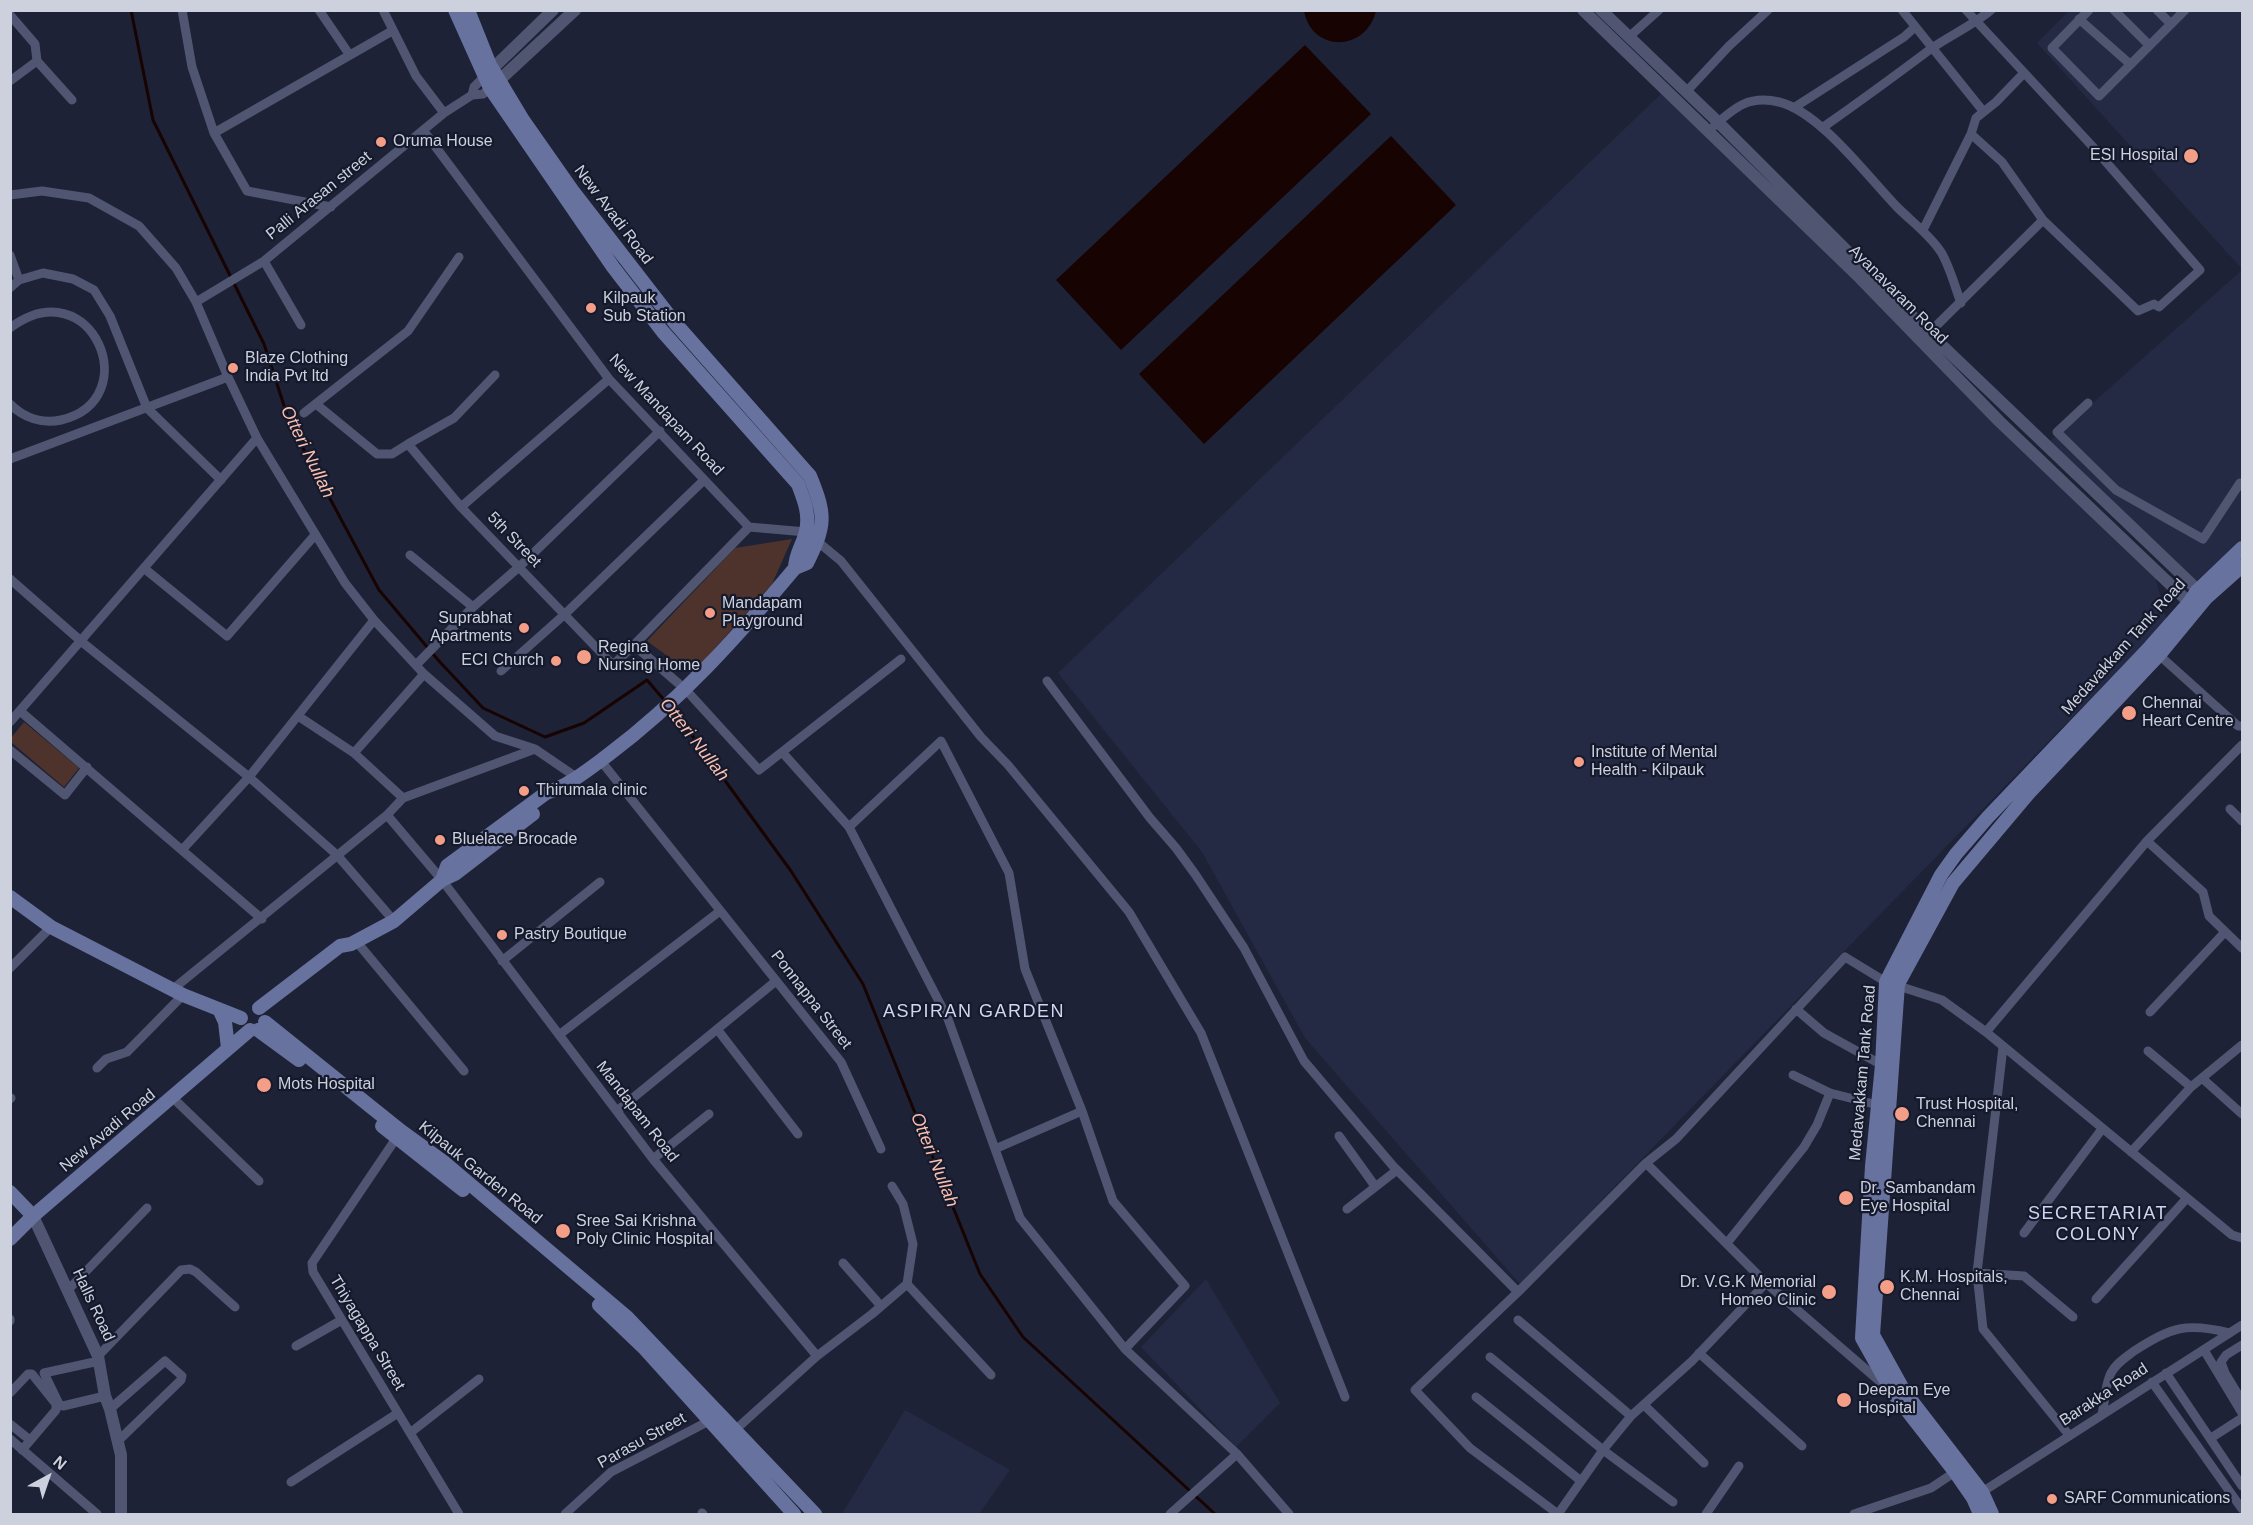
<!DOCTYPE html>
<html>
<head>
<meta charset="utf-8">
<style>
	body { margin:0 }
	#map { position:relative; width:2253px; height:1525px; overflow:hidden; background:#1e2236; font-family:Helvetica,sans-serif }
	canvas { display:block }
	.frame { position:absolute; inset:0; border:12px solid #cdd1de; pointer-events:none }
	.north { position:absolute; left:18px; top:1447px; width:60px; height:60px; -webkit-text-stroke:4px #15192c; paint-order:stroke; rotate:40deg; font-size:16px; font-weight:700; line-height:24px; text-align:center; color:#cdd1de }
	.north::after { content:''; display:block; margin:auto; width:21px; height:27px; background:#cdd1de; clip-path:polygon(50% 0,100% 100%,50% 72%,0 100%) }
</style>
</head>
<body>
<div id="map">
<canvas width="2253" height="1525"></canvas>
<div class="frame"></div>
<div class="north">N</div>
</div>
<script>
const g = document.querySelector('canvas').getContext('2d');
g.lineJoin = 'round';
function paint(path, color) { g.fillStyle = color; g.fill(path, 'evenodd'); }
function trace(path, color, width, dash) { g.strokeStyle = color; g.lineWidth = width; g.lineCap = dash ? 'butt' : 'round'; g.setLineDash(dash || []); g.stroke(path); }
function drawText(font, color, halo, rows, align = 'center') {
  g.font = font + ' Helvetica,sans-serif'; g.lineWidth = 4.5; g.setLineDash([]); g.textBaseline = 'middle'; g.strokeStyle = halo; g.fillStyle = color; for (const [text, x, y, turn = 0] of rows) {
    g.save(); g.translate(x, y); g.rotate((+turn || 0) * Math.PI / 180); g.textAlign = isNaN(turn) ? turn : align; if (halo) g.strokeText(text, 0, 0); g.fillText(text, 0, 0); g.restore();
  }
}
paint(new Path2D(`
	M2069,11H2242V269L2037,43Z
	M1667,88L2155,576L2167,620L1520,1284L1305,1038L1202,852L1058,673Z
	M2242,270V540L2194,583L2050,441Z
	M1206,1279L1280,1403L1236,1447L1141,1347Z
	M905,1410L1010,1470L979,1514H842Z`), '#252a44');
paint(new Path2D(`
	M792,539L772,584L692,674L647,641L735,548Z
	M24,722L79,768L64,787L11,742V738Z`), '#4e332c');
paint(new Path2D(`
	M1304,11L1376,10V11C1366,52 1312,53 1304,11Z
	M1305,45L1371,114L1121,350L1056,280Z
	M1391,136L1456,205L1204,444L1139,374Z`), '#170301');
trace(new Path2D(`
	M131,10L153,120L264,344L290,424L379,590L439,661L483,708L545,737L584,723L647,680L665,701
	M672,708L791,871L863,984L980,1274L1023,1337L1215,1514`), '#170301', 3);
trace(new Path2D(`
	M182,10L192,67L214,133L247,191L331,207
	M319,10L349,54
	M383,10L416,76L444,113
	M1902,10L1983,111
	M1966,10L2093,147L2200,270L2159,307L2154,304L2138,311L2043,220
	M2089,10L2052,48L2099,96L2185,10
	M2114,10L2149,45
	M2157,10L2171,24
	M10,15L35,44L37,61
	M2079,19L2130,64
	M1630,36L1659,10
	M10,81L37,61L72,100
	M1686,92L1729,46L1768,10
	M472,95L474,87L484,77
	M1795,107L1904,37L1915,27
	M1714,126C1735,107 1749,95 1779,102C1820,112 1867,176 1897,207C1912,222 1929,234 1941,252C1950,267 1955,287 1961,303
	M1822,128C1859,102 1896,75 1932,48C1951,35 1973,25 1991,10
	M423,130L609,379L749,527L806,532L841,561L981,737L1008,765L1129,912L1201,1033L1345,1397
	M214,133L392,31
	M10,195L42,191L89,198L139,226L176,268L196,302L228,377L257,438L345,583L374,620L424,674L495,736L535,749L576,777
	M1923,230L1971,134L1976,118L1996,102L2024,73
	M10,255L19,280
	M264,261L301,325
	M10,288L19,280L43,273L73,279L94,290L110,316L147,408L221,480
	M196,302L264,261L444,113L472,95L483,94L490,88
	M10,328C92,267 147,400 61,420C42,424 24,418 10,404
	M1929,333L2043,220L2002,162L1971,134
	M2088,403L2057,432L2116,490L2203,539L2240,483L2242,486
	M316,404L377,454H392L408,444L461,507L613,665L634,645L686,690L759,770L901,659
	M304,413L408,331L459,257
	M408,444L454,418L495,375
	M10,459L228,377
	M461,507L609,379
	M410,555L473,607
	M145,569L227,636L315,535
	M10,579L82,642L249,777L337,855L394,921
	M634,645L749,527
	M2159,655L2238,726H2242
	M416,665L473,607L519,567L660,431
	M501,671L565,614L704,480
	M1047,681L1150,818L1176,848L1195,874L1244,948L1304,1061L1393,1166L1518,1292
	M20,711L262,919
	M298,716L354,753L403,798
	M10,722L257,438
	M10,750L65,795L87,767
	M782,752L849,827L948,1019L1020,1218L1125,1349L1237,1454L1289,1514
	M354,753L424,674
	M601,761L841,1062L881,1149
	M2230,809L2242,821
	M387,815L442,880L653,1159L817,1356
	M849,827L941,741L1009,873L1025,969L1082,1111L1113,1201L1185,1286L1125,1349
	M2147,841L2203,892L2209,916L2242,948
	M182,850L249,777L374,620
	M356,941L464,1071
	M502,961L600,882
	M10,968L51,927
	M173,989L387,815L403,798L535,749
	M1796,1009L1824,1033L1882,1065
	M2150,1012L2225,932
	M717,1029L798,1134
	M1986,1032L2147,841L2242,745
	M559,1035L720,911
	M2003,1047L1977,1273L1983,1329L2069,1435
	M2148,1051L2191,1087
	M97,1068L106,1059L127,1052L183,995
	M1793,1075L1830,1093L1878,1105
	M2203,1079L2242,1114
	M173,1098L259,1181
	M10,1099L11,1098
	M617,1111L776,981
	M399,1134L312,1263L313,1272L459,1514
	M1339,1136L1375,1186
	M995,1149L1082,1111
	M2131,1152L2191,1087L2242,1045
	M653,1159L709,1114
	M1646,1163L1766,1283L1884,1385
	M892,1186L903,1204L913,1244L907,1284
	M1347,1209L1397,1170
	M2024,1233L2102,1129
	M1727,1243L1804,1147L1817,1125L1830,1093
	M843,1263L881,1306
	M1977,1273L2024,1276L2073,1317
	M1766,1283L1692,1361L1631,1416L1603,1450L1558,1514L1470,1448L1415,1390L1518,1292L1646,1163L1676,1139L1845,957L1886,982L1942,1000L1986,1032L2232,1235L2242,1238
	M68,1290L147,1208
	M2096,1299L2187,1198
	M10,1319V1321
	M1518,1320L1631,1416
	M2242,1345L2226,1355L2221,1362L2225,1373L2242,1401
	M296,1346L340,1321
	M2204,1350L2242,1413
	M1699,1353L1802,1446
	M98,1356L181,1270L190,1269L196,1272L235,1307
	M1490,1357L1603,1450L1673,1502
	M99,1361L44,1373L59,1404L63,1406L105,1396
	M2166,1373L2242,1486
	M2152,1382L2242,1509
	M10,1393L28,1374H32L56,1404V1410L22,1450
	M1476,1397L1581,1481
	M1644,1405L1704,1463
	M110,1409L165,1361L182,1376L181,1380L117,1442
	M2102,1414C2105,1402 2105,1384 2111,1373C2116,1363 2125,1358 2134,1351C2172,1327 2186,1322 2230,1333
	M10,1424L30,1440
	M734,1431L817,1356L872,1314L907,1284L991,1375
	M410,1433L479,1379
	M2211,1438L2242,1418
	M10,1439L97,1514
	M291,1482L398,1413
	M1979,1494L2242,1325
	M702,1513L703,1514
	M565,1514L611,1472L709,1421
	M1170,1514L1237,1454
	M1706,1514L1739,1466
	M1854,1514L1931,1488L1955,1472`), '#505672', 9);
trace(new Path2D(`
	M1583,10L1860,278L1999,421L2196,609
	M1601,10L1718,122L1929,333L2205,597
	M487,74L553,10
	M492,87L575,10
	M33,1216L98,1356L105,1396L110,1409L121,1455V1514`), '#505672', 12);
trace(new Path2D(`
	M455,10L490,88L613,267L663,332L798,484C804,500 810,514 806,531C803,545 795,554 795,568
	M442,880L447,866L546,793C568,786 589,769 608,755C680,701 738,636 795,568L807,563C826,525 826,515 810,476L675,323L572,190L523,120L490,65L468,10
	M10,897L51,927L183,995L241,1018
	M259,1008L340,946L351,944L394,921L442,880L455,874L533,814
	M219,1009L225,1022L228,1048
	M265,1022L401,1131L445,1163L627,1317L815,1514
	M258,1030L299,1060
	M382,1126L463,1190
	M10,1192L33,1216
	M10,1239L33,1216L250,1030
	M599,1305L645,1349L794,1514
	M1980,1514L1973,1498L1955,1472L1891,1390L1862,1338L1872,1166L1882,1065L1886,982L1941,875L1956,854L1988,817L2150,647L2189,603L2197,591L2242,548
	M1992,1514L1982,1492L1904,1391L1873,1335L1898,984L1953,883L2028,794L2159,655L2206,598L2242,566`), '#68729f', 14);
for (const [x, y, r, color] of [
	[381,142,6,"#f49e87"],
	[2191,156,8,"#f49e87"],
	[591,308,6,"#f49e87"],
	[233,368,6,"#f49e87"],
	[710,613,6,"#f49e87"],
	[524,628,6,"#f49e87"],
	[584,657,8,"#f49e87"],
	[556,661,6,"#f49e87"],
	[2129,713,8,"#f49e87"],
	[1579,762,6,"#f49e87"],
	[524,791,6,"#f49e87"],
	[440,840,6,"#f49e87"],
	[502,935,6,"#f49e87"],
	[264,1085,8,"#f49e87"],
	[1902,1114,8,"#f49e87"],
	[1846,1198,8,"#f49e87"],
	[563,1231,8,"#f49e87"],
	[1887,1287,8,"#f49e87"],
	[1829,1292,8,"#f49e87"],
	[1844,1400,8,"#f49e87"],
	[2052,1499,6,"#f49e87"]
]) { const dot = new Path2D(); dot.arc(x, y, r, 0, 2 * Math.PI); g.fillStyle = color; g.fill(dot); trace(dot, '#15192c', 2); }
drawText('16px', '#cdd1de', '#15192c', [
	["Oruma House",393,142],
	["ESI Hospital",2178,156,"right"],
	["Kilpauk",603,299],
	["Sub Station",603,317],
	["Blaze Clothing",245,359],
	["India Pvt ltd",245,377],
	["Mandapam",722,604],
	["Playground",722,622],
	["Suprabhat",512,619,"right"],
	["Apartments",512,637,"right"],
	["Regina",598,648],
	["Nursing Home",598,666],
	["ECI Church",544,661,"right"],
	["Chennai",2142,704],
	["Heart Centre",2142,722],
	["Institute of Mental",1591,753],
	["Health - Kilpauk",1591,771],
	["Thirumala clinic",536,791],
	["Bluelace Brocade",452,840],
	["Pastry Boutique",514,935],
	["Mots Hospital",278,1085],
	["Trust Hospital,",1916,1105],
	["Chennai",1916,1123],
	["Dr. Sambandam",1860,1189],
	["Eye Hospital",1860,1207],
	["Sree Sai Krishna",576,1222],
	["Poly Clinic Hospital",576,1240],
	["K.M. Hospitals,",1900,1278],
	["Chennai",1900,1296],
	["Dr. V.G.K Memorial",1816,1283,"right"],
	["Homeo Clinic",1816,1301,"right"],
	["Deepam Eye",1858,1391],
	["Hospital",1858,1409],
	["SARF Communications",2064,1499]
], 'left');
drawText('16px', '#cdd1de', '#15192c', [
	["Palli Arasan street",319,196,-39],
	["New Avadi Road",613,215,53],
	["Ayanavaram Road",1898,295,45],
	["New Mandapam Road",666,415,47],
	["5th Street",514,540,46],
	["Medavakkam Tank Road",2124,647,-48],
	["Ponnappa Street",811,1000,52],
	["Medavakkam Tank Road",1863,1073,-85],
	["Mandapam Road",637,1112,52],
	["New Avadi Road",108,1131,-40],
	["Kilpauk Garden Road",480,1173,39],
	["Halls Road",93,1305,65],
	["Thiyagappa Street",367,1333,59],
	["Barakka Road",2104,1395,-33],
	["Parasu Street",642,1441,-29]
]);
drawText('italic 18px', '#fabfae', '#15192c', [
	["Otteri Nullah",307,452,64],
	["Otteri Nullah",694,740,52],
	["Otteri Nullah",934,1160,68]
]);
g.letterSpacing = '1.5px';
drawText('18px', '#cfd6f1', '#15192c', [
	["ASPIRAN GARDEN",974,1012],
	["SECRETARIAT",2098,1214],
	["COLONY",2098,1235]
]);
g.letterSpacing = '0px';
</script>
</body>
</html>
